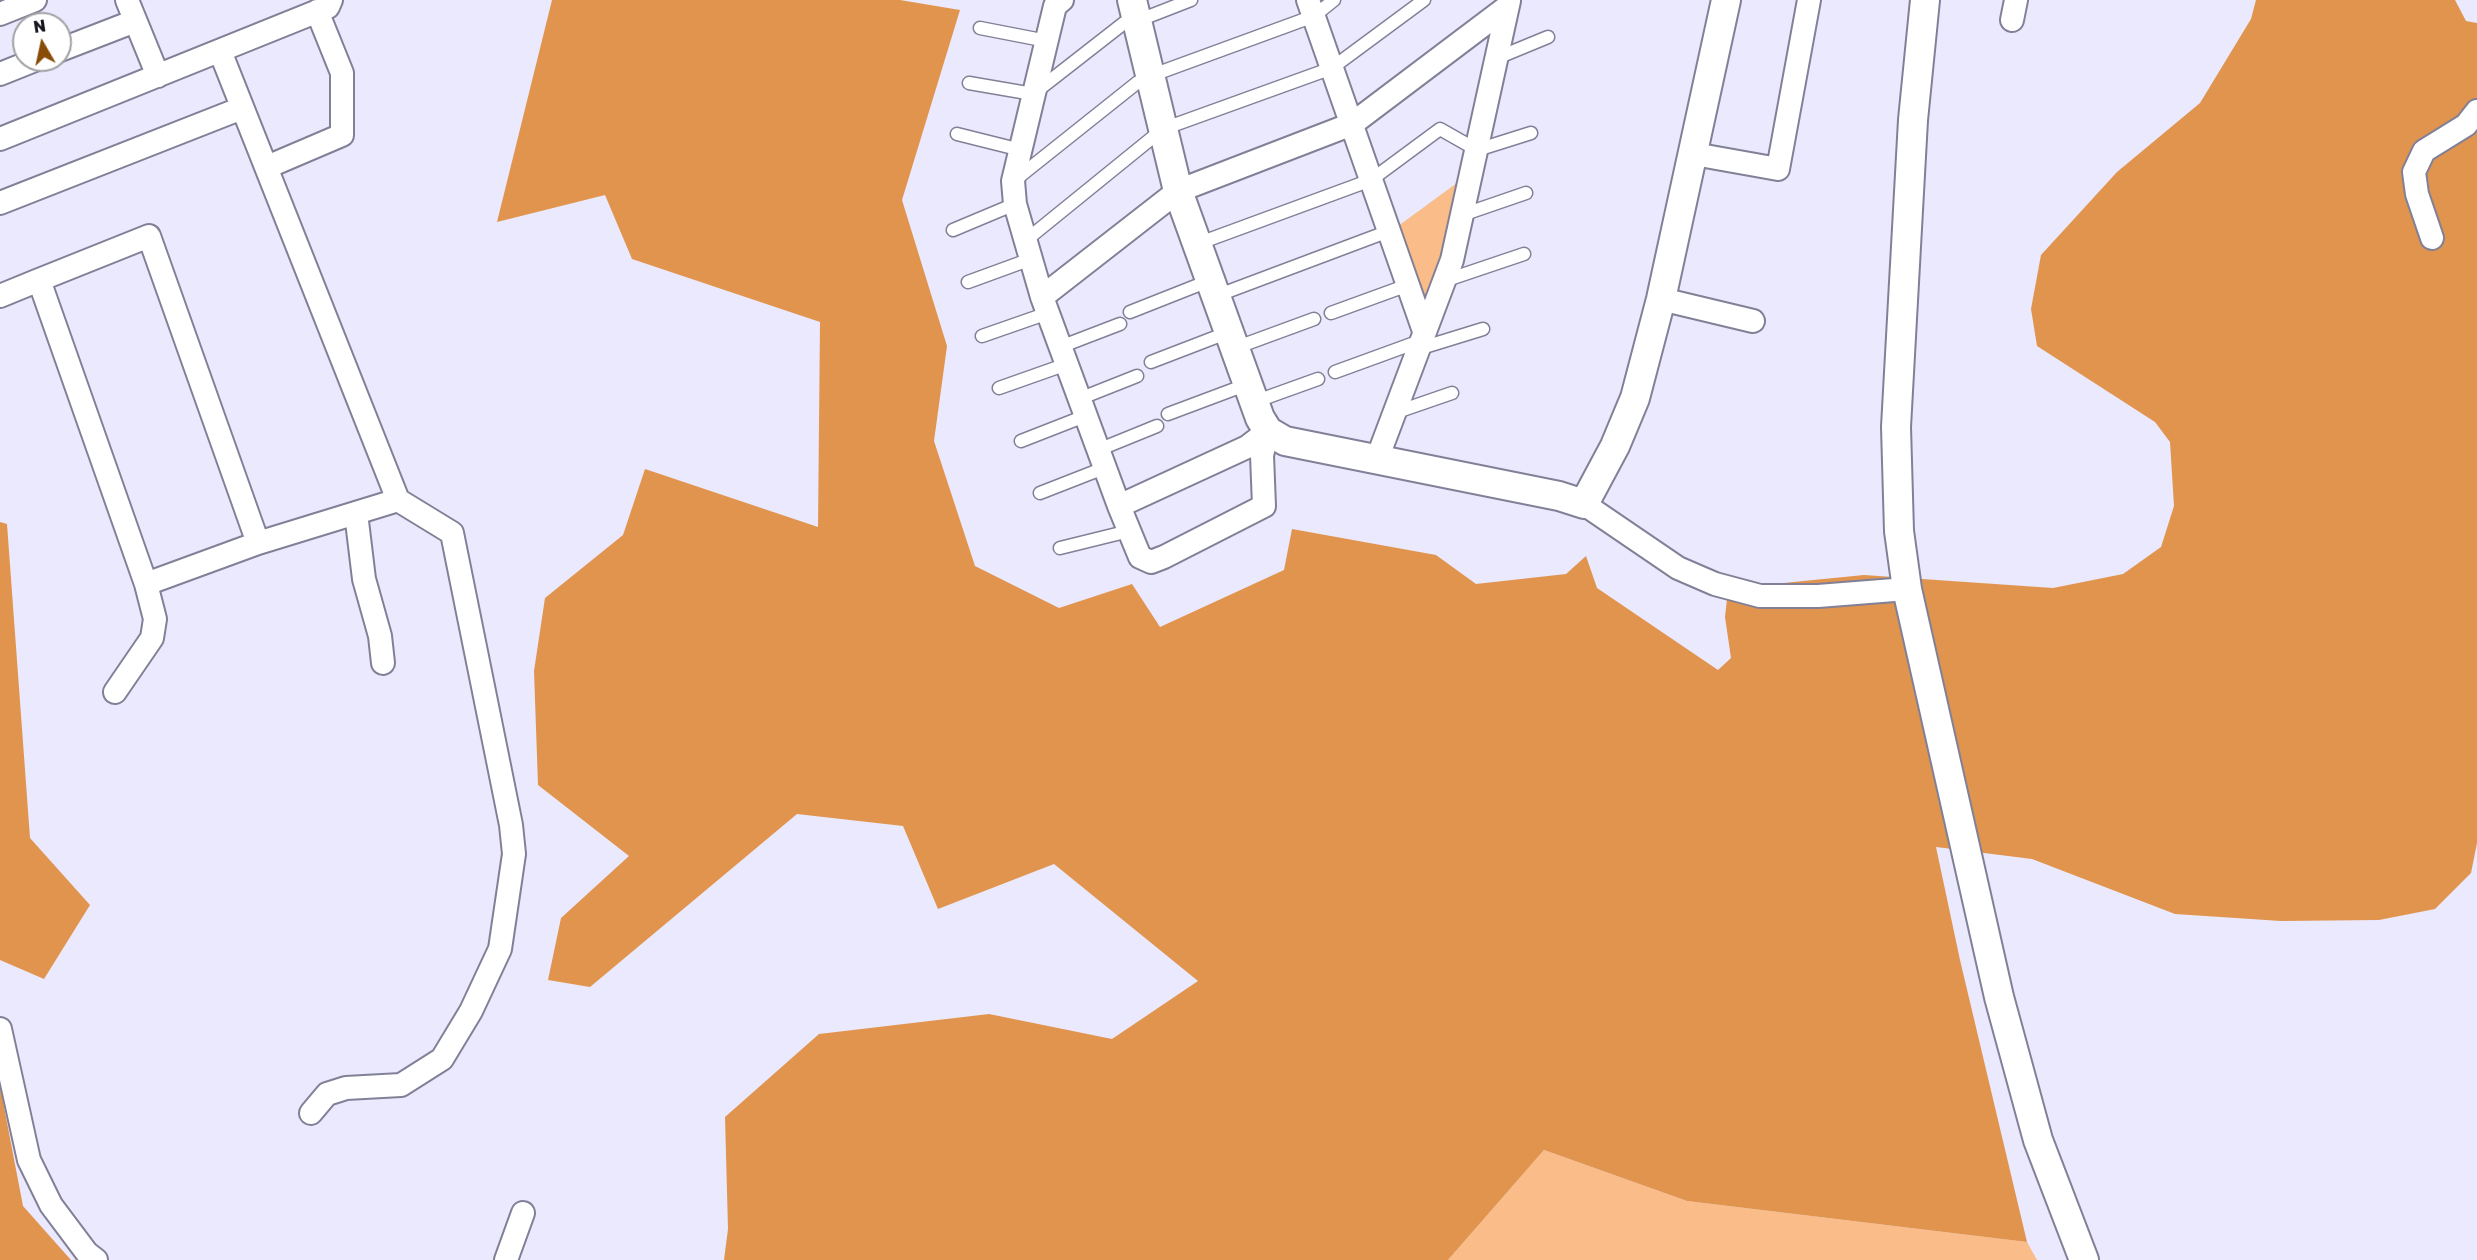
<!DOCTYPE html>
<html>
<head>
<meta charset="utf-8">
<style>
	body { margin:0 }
	#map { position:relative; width:2477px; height:1260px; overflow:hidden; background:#eae9fe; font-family:"Golos Text",sans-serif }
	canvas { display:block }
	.north { position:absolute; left:12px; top:12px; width:60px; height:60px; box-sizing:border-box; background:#fff; border:2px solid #a2a2a5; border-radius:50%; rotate:351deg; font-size:16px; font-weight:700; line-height:24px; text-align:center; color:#16161e }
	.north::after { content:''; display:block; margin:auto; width:21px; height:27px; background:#884c07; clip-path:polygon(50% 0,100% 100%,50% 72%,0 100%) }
</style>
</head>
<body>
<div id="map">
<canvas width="2477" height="1260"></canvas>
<div class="north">N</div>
</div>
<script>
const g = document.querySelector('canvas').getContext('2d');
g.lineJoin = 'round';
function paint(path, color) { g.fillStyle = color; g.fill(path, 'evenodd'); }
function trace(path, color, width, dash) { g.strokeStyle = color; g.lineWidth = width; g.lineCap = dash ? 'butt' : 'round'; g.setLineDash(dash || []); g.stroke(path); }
paint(new Path2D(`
	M1461,180L1431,300L1419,303L1394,229Z
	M1544,1150L1687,1201L2027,1242L2037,1260H1448Z`), '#fabc88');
paint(new Path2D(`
	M552,0H900L960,10L902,200L947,346L934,441L975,566L1059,608L1132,584L1160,627L1284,570L1292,529L1436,555L1476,584L1566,574L1586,556L1597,588L1718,670L1731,658L1725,617L1727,599L1743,587L1864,575L2053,588L2123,574L2161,547L2174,506L2170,442L2155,422L2037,346L2031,309L2041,255L2117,172L2200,103L2251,19L2256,0H2455L2466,21L2477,23V843L2471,873L2435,909L2379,920L2281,921L2175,914L2032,859L1936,847L1960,960L2027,1242L1687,1201L1544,1150L1448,1260H724L728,1229L725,1117L819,1034L989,1014L1112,1039L1198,981L1054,864L938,909L903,826L797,814L590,987L548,980L561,918L629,856L538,785L534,671L545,598L623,535L645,469L818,527L820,322L632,259L605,195L497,222Z
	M0,522L7,524L30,838L90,905L44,979L0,960Z
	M0,1086L23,1206L71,1260H0Z`), '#e1944e');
const service = new Path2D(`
	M980,28L1047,41
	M1497,58L1548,37
	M969,83L1033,94L1124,23L1137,21L1191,0
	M957,134L1021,150
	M1015,180L1138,82L1150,76L1314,16L1334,0
	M1462,215L1526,193
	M953,230L1015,204
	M1025,241L1163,129L1332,68L1424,0
	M1197,244L1371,180L1440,129L1477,150L1531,133
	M1444,281L1524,254
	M968,282L1031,259
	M1216,296L1389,231
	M1130,312L1211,280
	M1331,313L1408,285
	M982,336L1048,313
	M1060,347L1120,324
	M1235,348L1314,319
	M1418,349L1483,329
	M1151,362L1229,332
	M1335,372L1420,341
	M999,388L1067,364
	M1079,399L1137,376
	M1254,402L1318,379
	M1394,413L1452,393
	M1168,414L1248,384
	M1021,441L1085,416
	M1098,450L1157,426
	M1040,493L1104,468
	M1060,548L1129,531`);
const minor = new Path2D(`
	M127,0L158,76
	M1062,0L1055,6L1013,181L1015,204L1042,297L1119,506L1247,447L1268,431
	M1308,0L1424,331
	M0,14L35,0
	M2012,20L2016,0
	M60,50L135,21
	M220,51L398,500L452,533L511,825L514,854L500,949L471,1011L442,1059L401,1085L346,1088L327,1094L311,1113
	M0,74L35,60
	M0,139L328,7L331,0
	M1694,154L1778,169L1809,0
	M267,167L342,135V73L317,11
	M0,203L242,108
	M2432,238L2417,194L2414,172L2424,151L2466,125L2477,111
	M39,280L149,236L258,543
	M0,296L39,280L146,584L258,543L398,500
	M1042,297L1178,191L1352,124L1507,7
	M1661,299L1753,321
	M1377,459L1452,260L1509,1
	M1584,504L1678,568L1715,584L1760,596H1818L1907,589
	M1119,506L1140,557L1151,562L1164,557L1264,506L1262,455L1268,431
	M356,513L364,579L380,636L383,663
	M115,692L152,638L155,619L146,584
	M0,1029L29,1160L51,1205L87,1253L96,1260
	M506,1260L523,1213`);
const tertiary = new Path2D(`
	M1132,0L1178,191L1260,418L1268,431L1285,441L1559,496L1584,504L1615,446L1635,398L1661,299L1726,0
	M1925,0L1913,120L1896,427L1899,531L1907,589L1999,997L2038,1140L2084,1260`);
trace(service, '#818097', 15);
trace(minor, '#818097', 26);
trace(tertiary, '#818097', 32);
trace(service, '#fff', 12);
trace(minor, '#fff', 22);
trace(tertiary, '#fff', 28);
</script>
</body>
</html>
